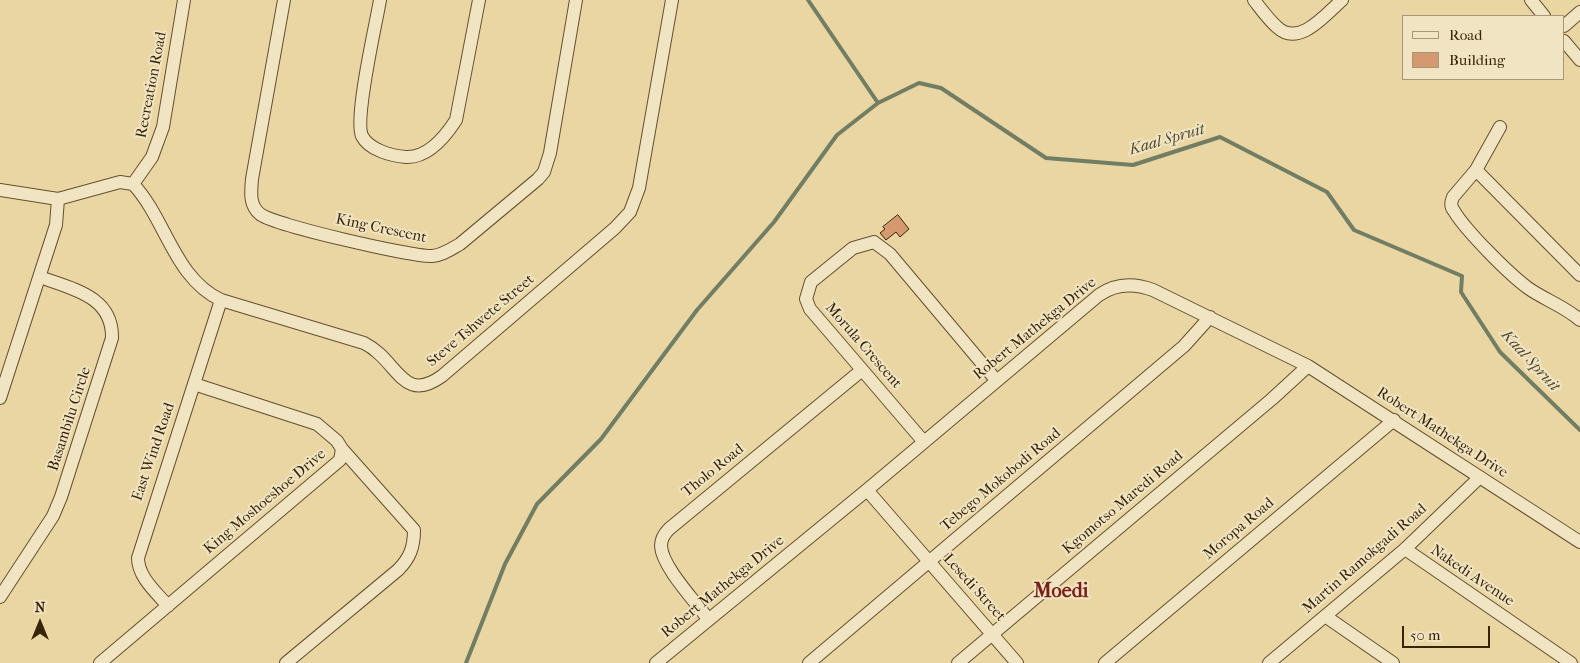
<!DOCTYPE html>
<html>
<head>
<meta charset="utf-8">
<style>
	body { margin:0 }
	#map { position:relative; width:1580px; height:663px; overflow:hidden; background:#ead6a3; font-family:"IM FELL French Canon",serif }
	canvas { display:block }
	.legend { position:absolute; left:1402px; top:15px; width:162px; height:65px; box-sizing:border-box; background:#f1e4c3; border:1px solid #a79778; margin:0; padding:6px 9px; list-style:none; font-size:15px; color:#372407 }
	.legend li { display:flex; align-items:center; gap:10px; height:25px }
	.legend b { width:25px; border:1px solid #a79778 }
	.north { position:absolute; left:15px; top:598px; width:50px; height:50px; -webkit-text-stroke:4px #f1e4c3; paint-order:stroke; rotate:0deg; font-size:14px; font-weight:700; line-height:20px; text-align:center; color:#372407 }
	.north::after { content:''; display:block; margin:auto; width:18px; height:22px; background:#372407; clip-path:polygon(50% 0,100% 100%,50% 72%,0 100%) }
	.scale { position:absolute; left:1402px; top:626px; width:88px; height:22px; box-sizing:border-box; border:2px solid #372407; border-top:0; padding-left:6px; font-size:15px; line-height:18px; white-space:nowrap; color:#372407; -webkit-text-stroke:4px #f1e4c3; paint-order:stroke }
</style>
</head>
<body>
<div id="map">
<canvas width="1580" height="663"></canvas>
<ul class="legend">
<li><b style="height:6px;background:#f1e4c3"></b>Road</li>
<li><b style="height:14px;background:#d6986f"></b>Building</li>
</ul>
<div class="north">N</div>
<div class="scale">50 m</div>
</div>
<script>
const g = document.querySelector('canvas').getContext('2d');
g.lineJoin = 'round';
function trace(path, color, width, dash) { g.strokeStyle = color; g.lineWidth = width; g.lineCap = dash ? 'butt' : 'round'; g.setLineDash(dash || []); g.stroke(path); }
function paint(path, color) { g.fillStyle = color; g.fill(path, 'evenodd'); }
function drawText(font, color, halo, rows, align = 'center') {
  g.font = font + ' "IM FELL French Canon",serif'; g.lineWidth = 4; g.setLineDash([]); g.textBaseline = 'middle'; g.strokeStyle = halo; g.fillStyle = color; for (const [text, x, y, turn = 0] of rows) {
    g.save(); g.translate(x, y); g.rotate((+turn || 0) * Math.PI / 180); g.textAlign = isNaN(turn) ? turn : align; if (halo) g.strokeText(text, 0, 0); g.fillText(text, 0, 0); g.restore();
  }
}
trace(new Path2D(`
	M808,0L878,103L919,83L941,88L1046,158L1133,165L1220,137L1327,192L1354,230L1462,276L1461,292L1500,352L1580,430
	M466,663L505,564L537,504L601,439L697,310L774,222L837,135L878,103`), '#727e63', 4);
const building = new Path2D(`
	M898,215L909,229L900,237L896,232L886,240L880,233L885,229L883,227Z`);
paint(building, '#d6986f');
trace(building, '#372407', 1);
const street = new Path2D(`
	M284,0L252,179C251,192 249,205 260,214C273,225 413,257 432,256C443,255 451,249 460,244L538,179L544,172L550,153L576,0
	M380,0C376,24 354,118 362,136C369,150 392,156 406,157C427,158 445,137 456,120L479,0
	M1254,0C1261,9 1268,19 1277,27C1299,48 1326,14 1342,0
	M1531,0L1544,16
	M1564,26L1580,12
	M1564,41L1580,60
	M1500,127L1476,170L1453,197C1451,202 1450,206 1454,211C1466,231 1509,274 1528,288C1545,300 1564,306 1580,320
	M1476,170L1580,275
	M133,184C166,219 174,278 221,300L364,343C398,360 402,405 442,376L615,228L630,212L639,188L672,0
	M133,184L152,157L163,127L184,0
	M0,190L58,199L120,182L133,184
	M0,398L56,225L58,199
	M924,442L810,309L806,299L811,282L853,248L874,242L890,254L996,380
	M867,490L1017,663
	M1405,549L1571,663
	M0,597L53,516L61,497L112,338C113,296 72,289 40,277
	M168,606C156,592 138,577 138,558L221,300
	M1325,616L1393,663
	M708,619C696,602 662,567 661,546C661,539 664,534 669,529L862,370
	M100,663L340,460L342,449L337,441L317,424L194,384
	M286,663L398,570C410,558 414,547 414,530L342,449
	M656,663L867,490L1099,295C1116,283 1134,283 1153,290L1308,366L1580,542
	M809,663L1184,346L1210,317
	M958,663L1272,399L1308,366
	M1105,663L1394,420
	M1269,663L1405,549L1480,477`);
trace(street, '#64502e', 14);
trace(street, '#f1e4c3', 12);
drawText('15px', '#372407', '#f1e4c3', [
	["Recreation Road",152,85,-79],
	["King Crescent",381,229,12],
	["Steve Tshwete Street",481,321,-40],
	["Robert Mathekga Drive",1035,329,-39],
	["Morula Crescent",863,346,49],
	["Basambilu Circle",70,419,-72],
	["Robert Mathekga Drive",1442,433,33],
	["East Wind Road",154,452,-71],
	["Tholo Road",713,471,-39],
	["Tebego Mokobodi Road",1001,480,-40],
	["King Moshoeshoe Drive",265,502,-40],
	["Kgomotso Maredi Road",1123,503,-40],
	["Moropa Road",1239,529,-40],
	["Martin Ramokgadi Road",1365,559,-41],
	["Nakedi Avenue",1472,576,34],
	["Robert Mathekga Drive",723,587,-39],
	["Lesedi Street",974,588,48]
]);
drawText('italic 16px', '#504a2e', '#f1e4c3', [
	["Kaal Spruit",1167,140,-16],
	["Kaal Spruit",1530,361,47]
]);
drawText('bold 20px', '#7a1f14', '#f1e4c3', [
	["Moedi",1061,592]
]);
</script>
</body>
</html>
